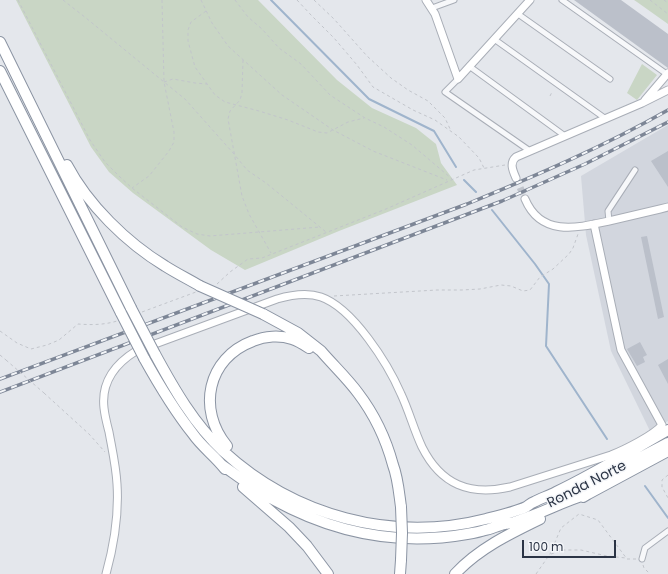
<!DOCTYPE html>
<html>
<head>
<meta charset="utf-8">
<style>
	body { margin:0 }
	#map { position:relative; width:668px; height:574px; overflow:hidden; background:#e4e7ec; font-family:Poppins,sans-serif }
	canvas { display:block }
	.scale { position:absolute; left:522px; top:540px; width:94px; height:18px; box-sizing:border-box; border:2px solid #2b3445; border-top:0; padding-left:5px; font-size:12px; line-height:14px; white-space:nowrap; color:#2b3445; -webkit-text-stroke:3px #f4f6f9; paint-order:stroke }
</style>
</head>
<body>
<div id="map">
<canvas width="668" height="574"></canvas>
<div class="scale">100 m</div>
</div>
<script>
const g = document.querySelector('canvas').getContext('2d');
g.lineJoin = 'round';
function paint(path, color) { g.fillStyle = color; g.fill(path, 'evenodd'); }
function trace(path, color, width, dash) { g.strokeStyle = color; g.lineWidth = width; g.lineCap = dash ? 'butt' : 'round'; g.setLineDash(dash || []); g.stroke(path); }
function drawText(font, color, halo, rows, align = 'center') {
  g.font = font + ' Poppins,sans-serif'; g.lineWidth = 3; g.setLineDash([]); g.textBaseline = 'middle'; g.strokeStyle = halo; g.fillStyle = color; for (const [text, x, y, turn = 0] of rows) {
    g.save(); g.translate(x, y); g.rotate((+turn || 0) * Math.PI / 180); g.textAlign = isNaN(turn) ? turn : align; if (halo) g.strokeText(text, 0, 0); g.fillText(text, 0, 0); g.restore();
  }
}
paint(new Path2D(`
	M668,125V421L650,431L611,351L586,235L581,176Z`), '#d2d6de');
paint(new Path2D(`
	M16,0H258L337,80L372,108L416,128L436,144L441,163L457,185L339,231L245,270L211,250L133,193L109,172L91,147Z
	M634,0H668V24L637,2Z
	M642,64L657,75L637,100L627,93Z`), '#c9d6c5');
trace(new Path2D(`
	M271,0L369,99L434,131L456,167
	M464,180L476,192
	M492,210L535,264L549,284L546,346L607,439
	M645,486L668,518`), '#9fb4cc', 2);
paint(new Path2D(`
	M574,0H621L668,34V68Z
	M668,151V187L651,161Z
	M647,236L664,317L658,319L641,237Z
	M640,342L647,355L643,357L645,362L637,366L627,349Z
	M668,359V384L658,365Z`), '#bbc0ca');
trace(new Path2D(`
	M516,178L525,199`), '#bfc3cb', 7, [7, 3.5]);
const street = new Path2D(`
	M562,0L668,75
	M432,8L454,0
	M518,14L610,79
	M494,39L606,119
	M469,66L565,136
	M458,79L445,92L530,151
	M609,221L608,211L635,170
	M642,559L645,548L668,531`);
const secondary = new Path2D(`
	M426,0L435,14L458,79L530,0
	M645,100L668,73
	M516,178C513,171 509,163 516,157L642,103L668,90
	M525,199C541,237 577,228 609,221C626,217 643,213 660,209L668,207
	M594,224L621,350L662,425
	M106,574C114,545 119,514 117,484C116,466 112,449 109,432C107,424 105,417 104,408C101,382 115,364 136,351L277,299C291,295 306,292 321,297C353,308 388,364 401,394C409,411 414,430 422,447C441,485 470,496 510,487L611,455C624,450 654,435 662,425`);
const highway = new Path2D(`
	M0,42L131,308
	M0,71L121,313
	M67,165C88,205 127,243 165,266C176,273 188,279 200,286
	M263,314L298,333L321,351C333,365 347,378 358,393C374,414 386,439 393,465C398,478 399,493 401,507
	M155,354C174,389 194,424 223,451C294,516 392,543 486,519C498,516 515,512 526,507C529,505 531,503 534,502C541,498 549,496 556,492C594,474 631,451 668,430
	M144,358C159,385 174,410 193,434C202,447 215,456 225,469
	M227,446C197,410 207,358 253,341C265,336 280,335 292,339C298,341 303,344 309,348
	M222,465C239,477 256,490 274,500C334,533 399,546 467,534C473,533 479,532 485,530C492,529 498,525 505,524C509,523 513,523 517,521C541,514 563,501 588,494
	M243,487L289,527L307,546L328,574
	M571,494L668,443
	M583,497L588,494L668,451
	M400,574L401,560
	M455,574C478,549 509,534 540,519`);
trace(street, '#a9aeb7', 7);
trace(secondary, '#a9aeb7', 9);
trace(highway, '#8b94a3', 12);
trace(new Path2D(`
	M18,0L90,140L105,162L120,177L132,188L182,227L197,234L210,236L320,227
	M63,0L86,18L164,82L174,132V142L169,151L149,176L132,188
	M162,0L164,82L185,99L234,154L247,170L266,183L326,232
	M201,0L212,23L228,46L282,95L301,108L333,130L373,151L447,180
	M235,0L248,17L262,29L279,48L301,64L330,95L365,118L384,127L412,145L452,179
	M297,0L311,15L334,38L357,65L373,87L413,110L435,120L459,137L479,158L484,168
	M314,0L334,19L367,56L391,78L408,90L428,101L445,118L451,131
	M650,0L668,14
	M664,0L668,3
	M206,11L191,22L188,30V41L195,67L215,95L225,102L259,111L288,120L318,132L327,133L348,122L364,118
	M243,60L242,93L240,100L230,111L228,119L242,196L249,214L271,253
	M164,82L173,79L195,83L207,84
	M550,96L552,92
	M217,284L230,272L248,259L262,258L386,209L474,170L505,165
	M334,296L437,290H462L480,289L501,285L511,286L523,291L530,290L540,277L553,269L569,254L573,248L578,234
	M142,312L196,292
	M0,331L17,343L31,349L47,345L59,340L78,324C91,325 104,325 117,321
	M0,355L6,360
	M44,393L89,434L105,452
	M668,475L662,480V487L668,498
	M551,554L564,550H581L607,556L626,558
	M643,565L644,568L650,574
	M536,574L550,554L561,528L579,514L598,520L627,559H637`), '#c2c5cb', 1, [3, 3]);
trace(street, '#f7f8fa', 5);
trace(secondary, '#fff', 7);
trace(highway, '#fff', 10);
const rail = new Path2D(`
	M0,379L467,204C535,176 603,147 668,110
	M0,392L502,201L585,164L668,122`);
trace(rail, '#7d8696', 3.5);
trace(rail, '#f4f6f9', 2, [6]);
const highwayBridge = new Path2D(`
	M200,286L263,314
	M131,308L155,354
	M121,313L144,358
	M401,507L402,533L401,560`);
trace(highwayBridge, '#8b94a3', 12, []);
trace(new Path2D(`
	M6,360L44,393`), '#c2c5cb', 1, [3, 3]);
trace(highwayBridge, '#fff', 10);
drawText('14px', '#2b3445', '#f4f6f9', [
	["Ronda Norte",587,485,-27]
]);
</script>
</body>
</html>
